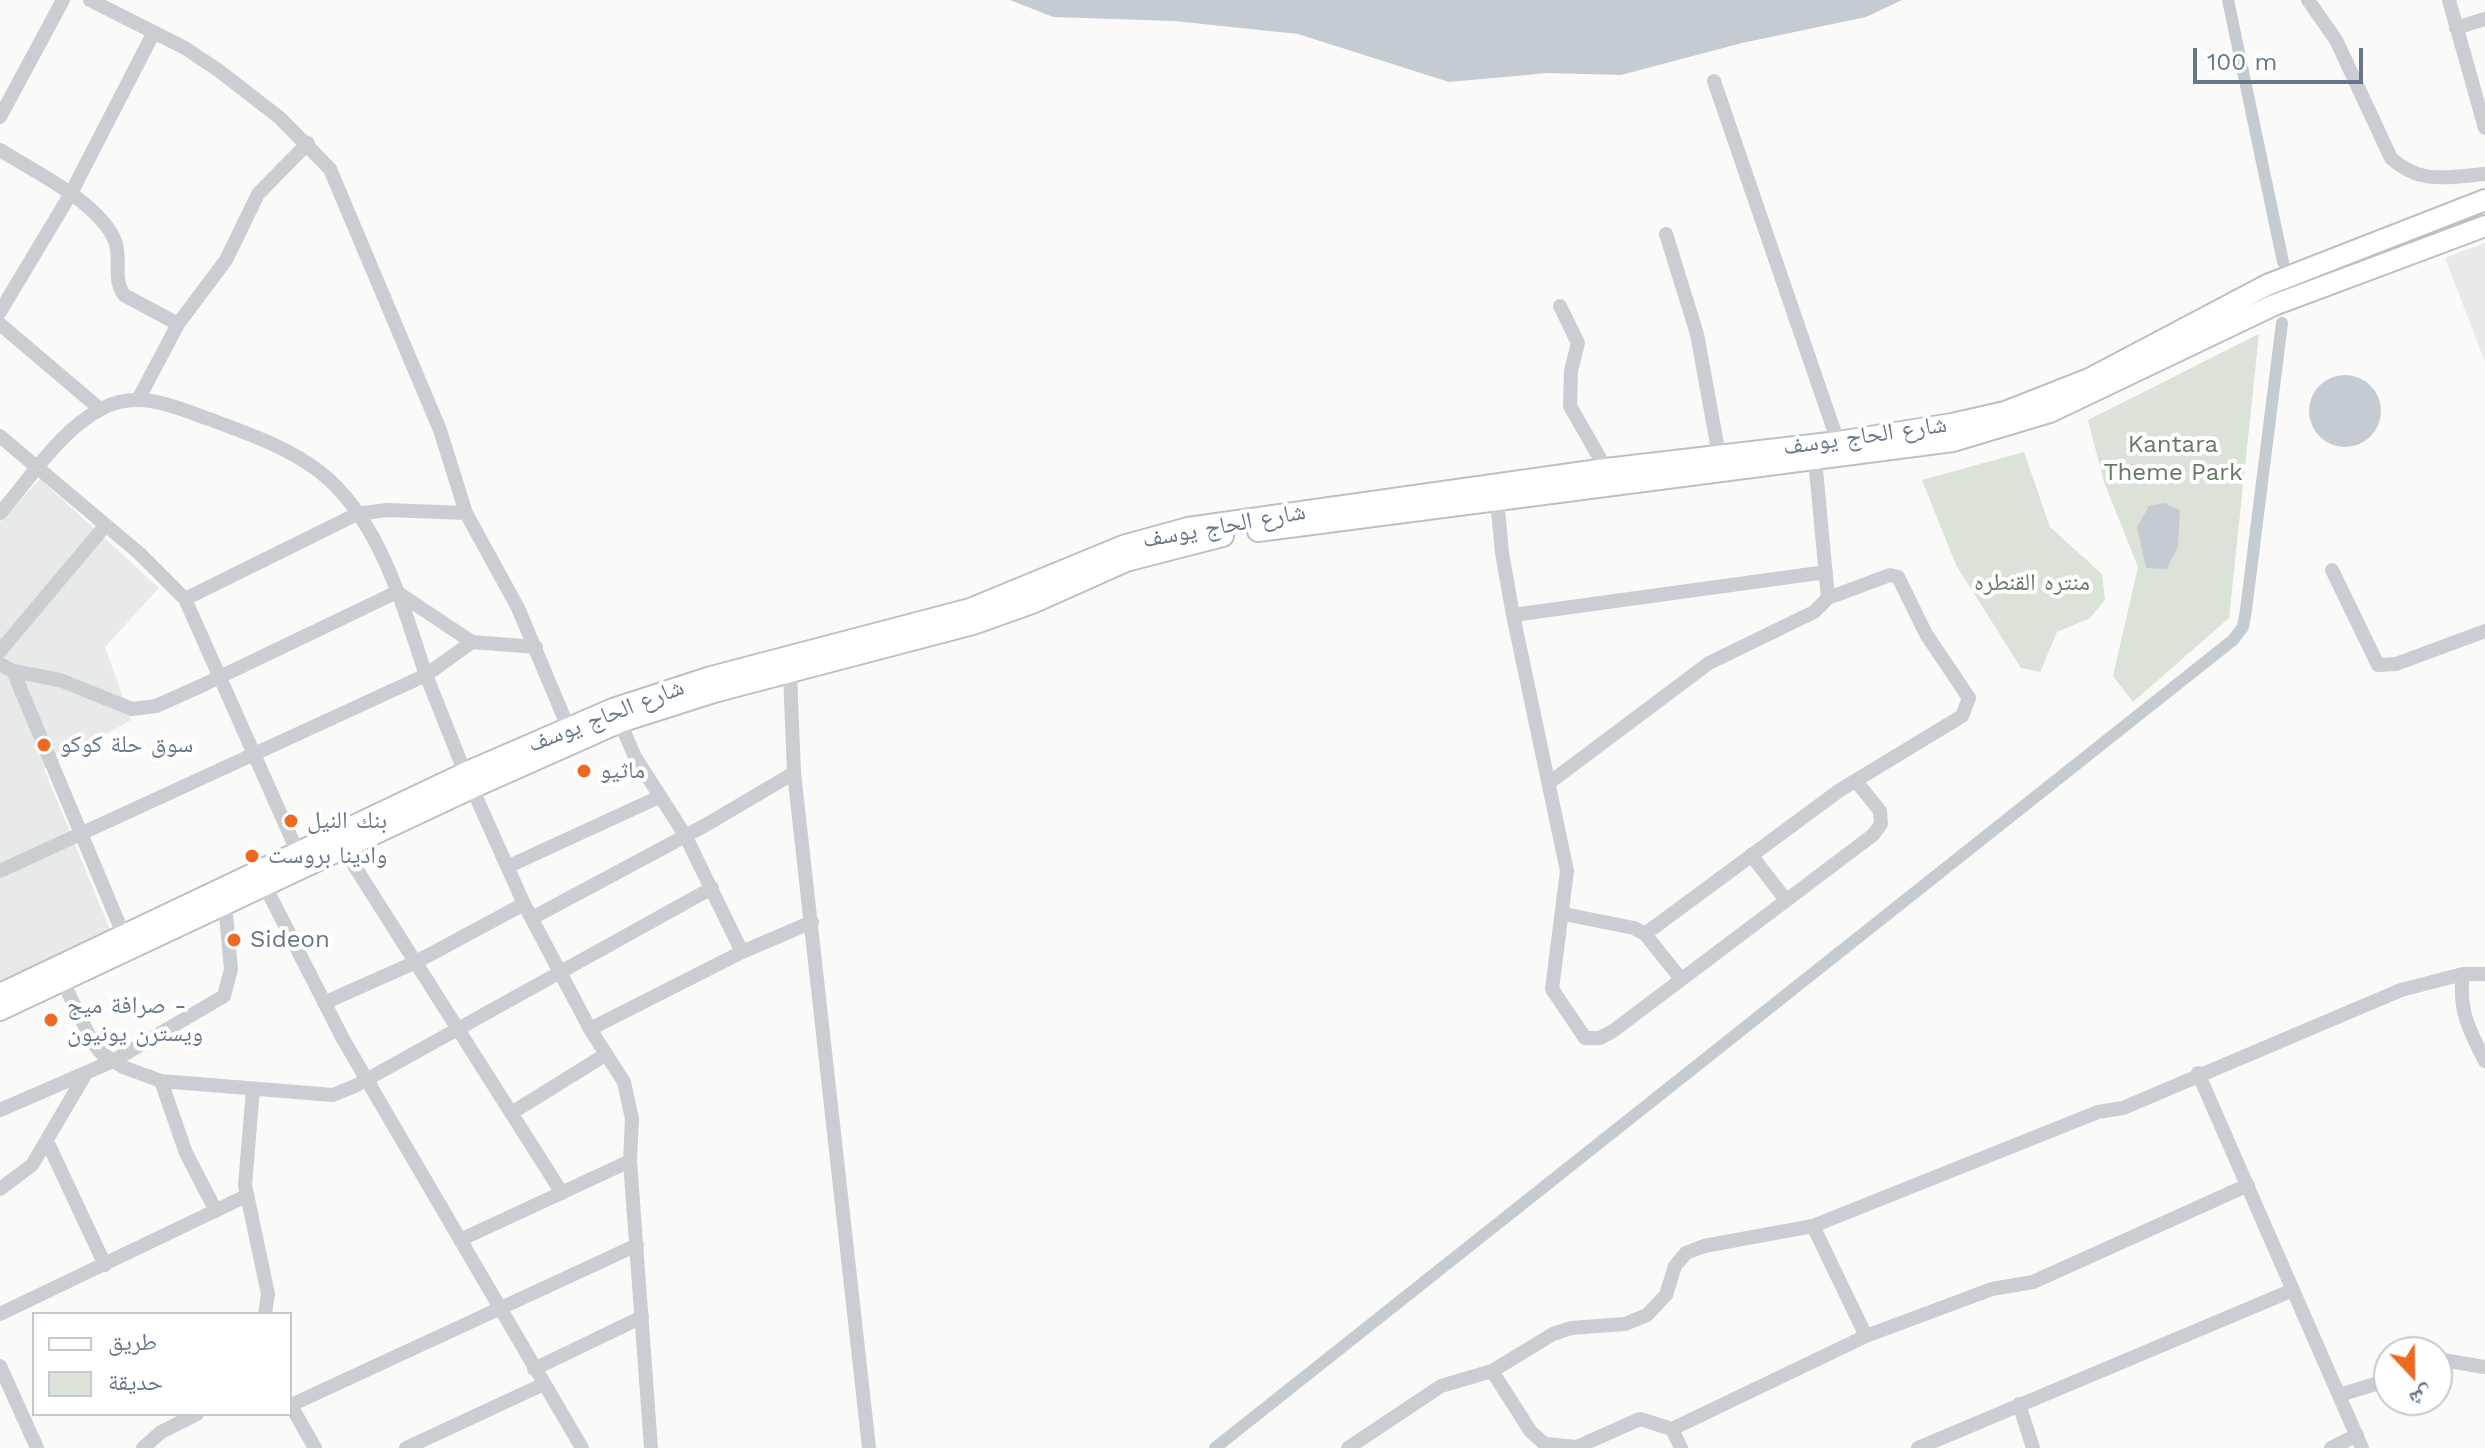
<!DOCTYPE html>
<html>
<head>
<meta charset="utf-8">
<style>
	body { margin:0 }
	#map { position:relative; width:2485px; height:1448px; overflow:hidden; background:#fafaf8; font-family:"Work Sans","Noto Naskh Arabic",sans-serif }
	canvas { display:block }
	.legend { position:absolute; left:32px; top:1312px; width:260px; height:104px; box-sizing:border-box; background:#fff; border:2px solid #c2c9d1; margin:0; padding:10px 14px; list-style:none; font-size:24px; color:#67778b }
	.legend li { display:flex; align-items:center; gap:16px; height:40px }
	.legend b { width:40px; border:2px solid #c2c9d1 }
	.north { position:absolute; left:2373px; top:1336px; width:80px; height:80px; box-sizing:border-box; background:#fff; border:2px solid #c2c9d1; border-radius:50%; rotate:158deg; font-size:22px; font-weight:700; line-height:32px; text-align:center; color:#67778b }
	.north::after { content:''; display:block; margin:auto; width:28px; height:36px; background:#ef6923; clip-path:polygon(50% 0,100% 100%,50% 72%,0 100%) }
	.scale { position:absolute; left:2193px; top:48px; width:170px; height:36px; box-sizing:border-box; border:4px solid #67778b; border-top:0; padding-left:10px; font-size:24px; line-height:28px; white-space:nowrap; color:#67778b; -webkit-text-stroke:6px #fff; paint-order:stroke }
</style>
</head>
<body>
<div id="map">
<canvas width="2485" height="1448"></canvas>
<ul class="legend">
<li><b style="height:10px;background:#fff"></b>طريق</li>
<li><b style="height:22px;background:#dbe2d8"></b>حديقة</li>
</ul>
<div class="north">ش</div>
<div class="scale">100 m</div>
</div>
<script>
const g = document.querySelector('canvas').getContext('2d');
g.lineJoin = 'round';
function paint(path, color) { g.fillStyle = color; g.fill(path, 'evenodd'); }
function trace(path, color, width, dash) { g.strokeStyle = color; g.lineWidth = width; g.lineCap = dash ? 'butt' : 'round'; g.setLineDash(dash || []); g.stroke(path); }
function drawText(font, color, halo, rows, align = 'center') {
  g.font = font + ' "Work Sans","Noto Naskh Arabic",sans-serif'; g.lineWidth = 8; g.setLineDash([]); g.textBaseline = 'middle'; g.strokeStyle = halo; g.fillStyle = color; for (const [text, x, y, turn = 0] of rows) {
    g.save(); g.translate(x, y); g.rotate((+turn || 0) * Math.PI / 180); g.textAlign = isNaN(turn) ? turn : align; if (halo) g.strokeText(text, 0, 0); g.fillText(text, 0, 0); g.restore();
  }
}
paint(new Path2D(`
	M2485,243V362L2445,258Z
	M40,479L159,588L105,647L131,720L44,769L111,932L0,984V522Z`), '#e8e9e9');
paint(new Path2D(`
	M2259,334L2229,618L2133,702L2113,676L2138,567L2104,482L2088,420Z
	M2024,452L2050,527L2102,574L2105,600L2090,618L2057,632L2040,672L2021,668L1956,565L1922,480Z`), '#dbe2d8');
paint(new Path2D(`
	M1010,0H1902L1866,17L1742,43L1621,75L1548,73L1449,82L1298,34L1174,21L1053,17Z
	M2309 411a36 36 0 1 1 72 0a36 36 0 1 1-72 0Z
	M2164,503L2180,510L2178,546L2167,569L2146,568L2137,527L2149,506Z`), '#c4ccd2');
trace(new Path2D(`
	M2228,0L2283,262
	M1215,1448L2233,640L2243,627L2246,610L2282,323`), '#c4ccd2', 12);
const secondary = new Path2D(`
	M1258,531L1953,441L2050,412L2274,305L2485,226
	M0,994L465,773L613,709L711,677L970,609L1123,546L1188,528L1606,469L1838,442L1952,424L2005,412L2089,379L2267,285L2485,200
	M0,1010L472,788L620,722L714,692L973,624L1032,603L1126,561L1223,536`);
trace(secondary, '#bcc0c6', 24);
trace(new Path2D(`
	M90,0L185,48L218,70L280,118L330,169L440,430L466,513L518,608L568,727
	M2308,0L2336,40L2391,158C2420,185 2449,177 2485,174
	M2449,0L2485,128
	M2456,28L2485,19
	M1714,81L1838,442
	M0,117L63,0
	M0,150C35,172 100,203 115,241C122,259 112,278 124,295L178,324
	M1666,234L1697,334L1719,455
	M1560,306L1578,343L1571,371L1570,406L1606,469
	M0,312L70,195L154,32
	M0,324L100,409
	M139,398L178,324L226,260L258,194L308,143
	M0,436L139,553L185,599L298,853
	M1815,459L1828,598
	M1497,499L1502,553L1513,615L1567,871L1552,989L1585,1038H1600L1613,1031L1873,835L1881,824L1880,811L1856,781
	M0,513C31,478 59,431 101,409C136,390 171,405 206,418C244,432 288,447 320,472C380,519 403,607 426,675L472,642L536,647
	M2332,570L2378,665L2396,664L2485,631
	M185,599L357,514L387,510L466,513
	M1513,615L1826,572
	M0,651L105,526
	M0,664L13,671L124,936
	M13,671L60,680L132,709L156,706L203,685L397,592L472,642
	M790,673L794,773L869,1448
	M620,722L635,757L685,835L742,952
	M1549,783L1709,663L1814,612L1828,598L1890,575L1898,577L1926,634L1969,698L1962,716L1840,790L1645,934
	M472,788L524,904L590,1029L624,1082L632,1119L630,1161L651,1448
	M343,848L562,1193
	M1751,855L1786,900
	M509,866L659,797
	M0,871L426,675L465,773
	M265,886L343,1039L582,1448
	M1564,914L1634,928L1645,934L1681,979
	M534,917L704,826L794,773
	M58,972L93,1043L101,1053L123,1067L161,1081L333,1095L355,1086L712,888
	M2463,974C2458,1009 2469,1030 2485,1061
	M324,1003L416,962L524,904
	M590,1029L742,952L812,922
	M2198,1073L2362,1448
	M161,1081L186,1153L216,1211
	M253,1089L245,1185L268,1294L265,1314
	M0,1110L113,1061L224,996L231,969L225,904
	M513,1112L605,1055
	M47,1141L105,1265
	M0,1189L32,1165L85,1075
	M1813,1226L1866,1336L1992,1289L2033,1282L2248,1185
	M460,1240L630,1161
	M0,1314L246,1196
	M2437,1359L2485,1367
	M0,1366L37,1448
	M534,1369L642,1317
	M1492,1371L1531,1432L1545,1444L1577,1447L1640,1419L1672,1429L1681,1448
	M2339,1395L2389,1380
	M290,1404L315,1448
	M2019,1404L2033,1448
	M291,1405L637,1245
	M1672,1429L1866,1336
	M143,1448L161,1432L197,1414
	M406,1448L544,1384
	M1348,1448L1441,1386L1492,1371L1553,1334L1571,1328L1625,1324L1647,1315L1666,1295L1675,1266L1686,1253L1704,1246L1813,1226L2098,1112L2123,1108L2401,990L2463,974H2485
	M1918,1448L2293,1290
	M2331,1448L2357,1435`), '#cacdd1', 14);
trace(secondary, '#fff', 20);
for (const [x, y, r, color] of [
	[44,745,8,"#ef6923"],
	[584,771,8,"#ef6923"],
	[291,821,8,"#ef6923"],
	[252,856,8,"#ef6923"],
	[234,940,8,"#ef6923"],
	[51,1020,8,"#ef6923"]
]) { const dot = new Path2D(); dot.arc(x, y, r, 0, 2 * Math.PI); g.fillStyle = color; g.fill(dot); trace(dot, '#fff', 3); }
drawText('24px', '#67778b', '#fff', [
	["شارع الحاج يوسف",1865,436,-8],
	["شارع الحاج يوسف",1224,526,-10],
	["شارع الحاج يوسف",606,716,-21]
]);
drawText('24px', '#657b62', '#fff', [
	["Kantara",2173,445],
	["Theme Park",2173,473],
	["منتره القنطره",2032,583]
]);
drawText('24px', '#67778b', '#fff', [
	["سوق حلة كوكو",60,745],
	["ماثيو",600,771],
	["بنك النيل",307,821],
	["وادينا بروست",268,856],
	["Sideon",250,940],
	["صرافة ميج -",67,1006],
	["ويسترن يونيون",67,1034]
], 'left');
</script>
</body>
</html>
